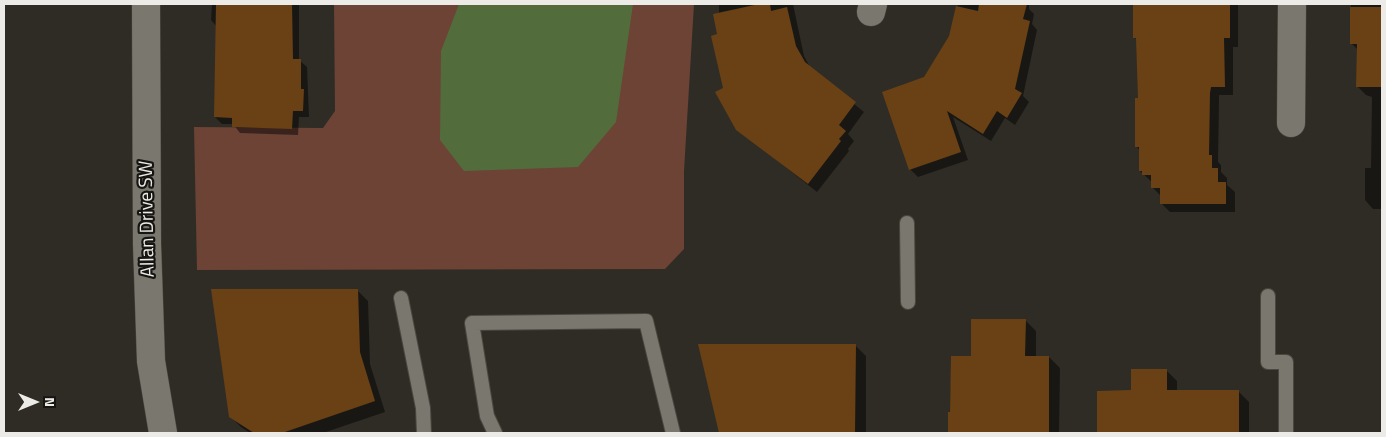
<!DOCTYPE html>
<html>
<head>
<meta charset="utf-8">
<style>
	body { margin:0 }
	#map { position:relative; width:1386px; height:437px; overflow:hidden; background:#2f2c25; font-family:"Titillium Web",sans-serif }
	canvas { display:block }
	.frame { position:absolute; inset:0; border:5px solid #edebe7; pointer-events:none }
	.north { position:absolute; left:10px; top:377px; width:50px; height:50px; -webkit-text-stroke:4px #161512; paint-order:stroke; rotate:90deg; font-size:14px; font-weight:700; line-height:20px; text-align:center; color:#edebe7 }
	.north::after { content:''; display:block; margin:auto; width:18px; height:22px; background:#edebe7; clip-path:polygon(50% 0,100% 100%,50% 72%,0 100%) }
</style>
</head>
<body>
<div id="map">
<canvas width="1386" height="437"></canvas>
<div class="frame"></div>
<div class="north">N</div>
</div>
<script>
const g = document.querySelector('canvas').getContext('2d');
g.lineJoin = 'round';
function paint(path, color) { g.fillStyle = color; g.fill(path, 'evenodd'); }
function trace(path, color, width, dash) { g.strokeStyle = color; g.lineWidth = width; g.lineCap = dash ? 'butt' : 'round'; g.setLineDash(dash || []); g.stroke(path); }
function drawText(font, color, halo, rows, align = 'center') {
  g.font = font + ' "Titillium Web",sans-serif'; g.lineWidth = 4.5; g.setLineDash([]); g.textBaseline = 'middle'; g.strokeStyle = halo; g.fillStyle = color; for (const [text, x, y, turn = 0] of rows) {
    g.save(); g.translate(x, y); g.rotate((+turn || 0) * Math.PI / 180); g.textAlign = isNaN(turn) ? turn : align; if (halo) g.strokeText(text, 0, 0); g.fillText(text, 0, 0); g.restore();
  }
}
paint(new Path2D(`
	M334,4H694L684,171V249L665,269L197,270L194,127L323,128L335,111Z`), '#6d4335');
paint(new Path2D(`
	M459,4H633L616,122L578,167L464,171L440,140L441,51Z`), '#526d3b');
paint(new Path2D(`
	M212,4H299V60L307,67L309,117H299L298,135L240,133L233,124H222L215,117L217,27L211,20Z
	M719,4H793L804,56L811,69L864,112L848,134L854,141L848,149L849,151L817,192L737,129L725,88L719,35Z
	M958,4H1029V9L1034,14L1032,24L1037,30L1023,96L1029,102L1015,125L1005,118L991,141L953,117L968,160L918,177L910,169L925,78L951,37Z
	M1134,4H1238V47H1233V95H1219V103L1218,162L1221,165V172L1227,178V185L1235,192V212H1170L1161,203V196L1153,188V183L1140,171V151L1137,147L1139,100L1138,41L1134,37Z
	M1351,4H1382V209H1373L1365,200V168H1371L1372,97L1366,95L1358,87V50L1351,43Z
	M358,291L368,301L370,364L385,412L323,433H250L241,427L230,416Z
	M1025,320L1036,331V357H1049L1060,368L1059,433H949L952,357H972Z
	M700,345H855L866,356V433H720Z
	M1166,370L1177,381V391H1238L1249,402V433H1099L1098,392H1132Z`), '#0007');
paint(new Path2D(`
	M216,4H292L293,59H301V89H304L303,111H293L292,129L232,127V118L214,117Z
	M759,4H770L771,11L787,7L796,46L805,62L856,102L839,125L846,131L839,139L841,141L808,184L736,130L715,92L723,88L711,36L717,34L713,14Z
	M979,4H1027L1023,19L1030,21L1015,89L1022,93L1007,118L997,111L983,134L947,111L961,152L909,170L882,92L924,77L949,36L956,6L978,11Z
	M1133,4H1230V38H1224L1225,87H1211L1210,93L1209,155H1212V168H1218V182H1226V204H1160V188H1151V175H1142V171H1139V147H1135V98H1138L1136,38H1133Z
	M1350,7H1382V87H1356L1357,44H1350Z
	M211,289H358L360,352L375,401L282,433H254L229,417Z
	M971,319H1026L1025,356H1049V433H948V412H950L951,356H971Z
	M698,344H856L855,433H719Z
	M1131,369H1167V390H1239V433H1097V391L1131,390Z`), '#6a4015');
const service = new Path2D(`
	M907,223L908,302
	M1268,296V362H1286V433
	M401,298L423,408L424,433
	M495,433L487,416L472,323L646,321L673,433`);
const minor = new Path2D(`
	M871,12L873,4
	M1291,123L1292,4`);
const tertiary = new Path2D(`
	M146,4L147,244L151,361L163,433`);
trace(service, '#4b4842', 16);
trace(minor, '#4b4842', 29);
trace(tertiary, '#4b4842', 29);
trace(service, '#7a776f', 14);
trace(minor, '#7a776f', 28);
trace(tertiary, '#7a776f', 28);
drawText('19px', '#edebe7', '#161512', [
	["Allan Drive SW",148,219,-91]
]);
</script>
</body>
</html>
